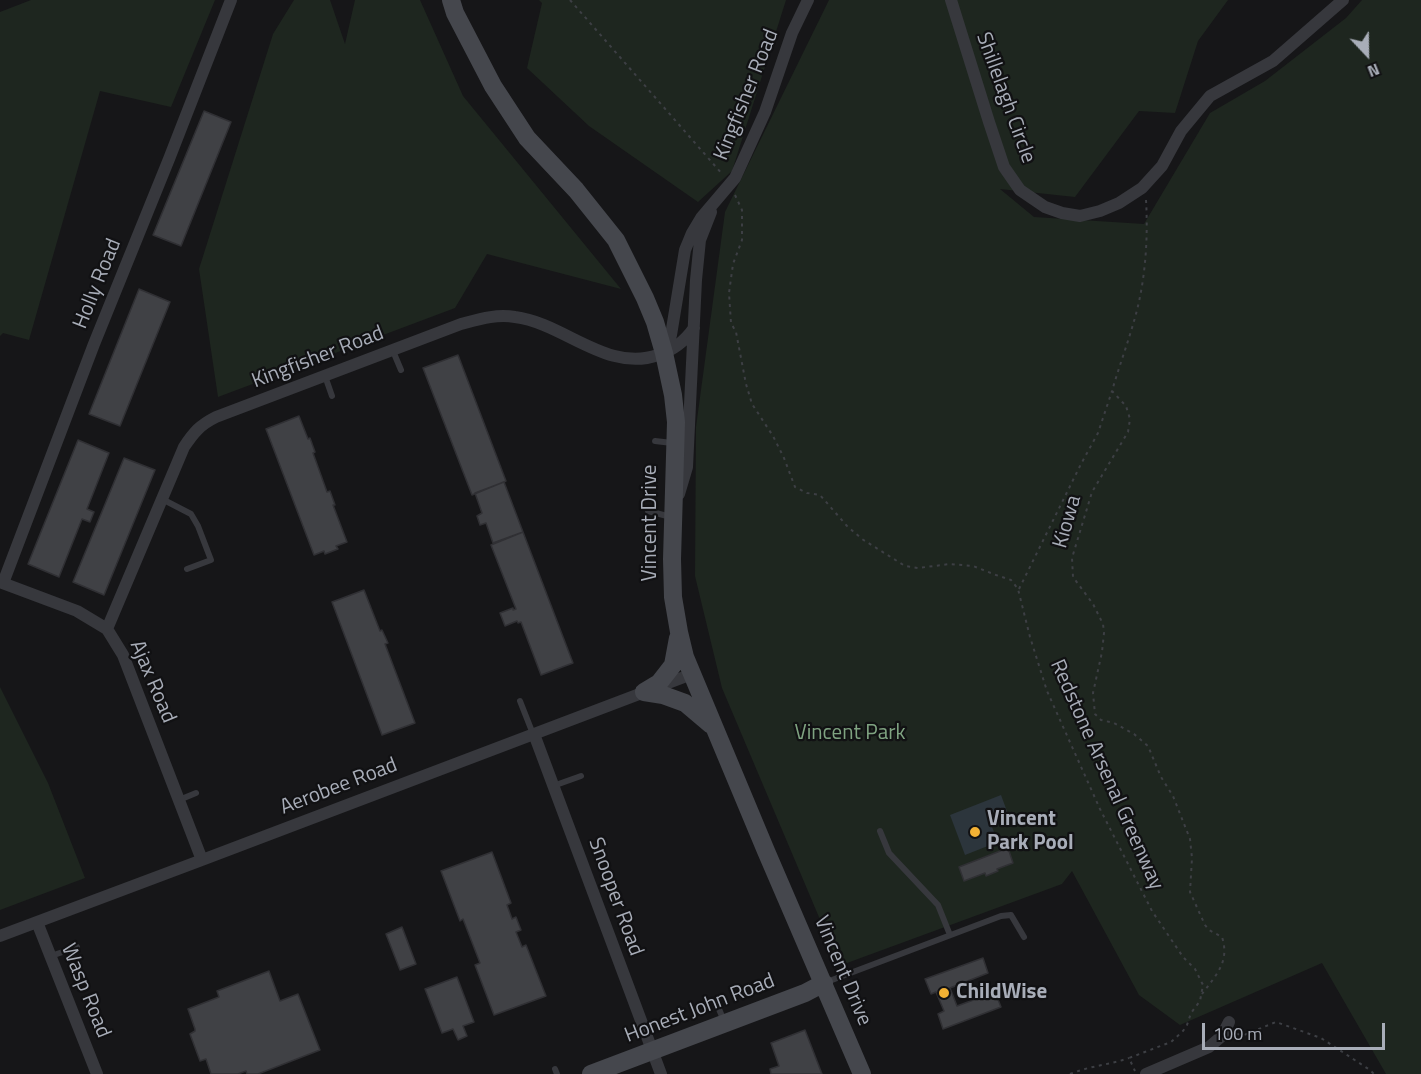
<!DOCTYPE html>
<html>
<head>
<meta charset="utf-8">
<style>
	body { margin:0 }
	#map { position:relative; width:1421px; height:1074px; overflow:hidden; background:#161618; font-family:"Titillium Web",sans-serif }
	canvas { display:block }
	.north { position:absolute; left:1337px; top:24px; width:60px; height:60px; -webkit-text-stroke:4px #111113; paint-order:stroke; rotate:158deg; font-size:16px; font-weight:700; line-height:24px; text-align:center; color:#a8adb8 }
	.north::after { content:''; display:block; margin:auto; width:21px; height:27px; background:#a8adb8; clip-path:polygon(50% 0,100% 100%,50% 72%,0 100%) }
	.scale { position:absolute; left:1202px; top:1023px; width:183px; height:27px; box-sizing:border-box; border:3px solid #a8adb8; border-top:0; padding-left:8px; font-size:18px; line-height:21px; white-space:nowrap; color:#a8adb8; -webkit-text-stroke:4px #111113; paint-order:stroke }
</style>
</head>
<body>
<div id="map">
<canvas width="1421" height="1074"></canvas>
<div class="north">N</div>
<div class="scale">100 m</div>
</div>
<script>
const g = document.querySelector('canvas').getContext('2d');
g.lineJoin = 'round';
function paint(path, color) { g.fillStyle = color; g.fill(path, 'evenodd'); }
function trace(path, color, width, dash) { g.strokeStyle = color; g.lineWidth = width; g.lineCap = dash ? 'butt' : 'round'; g.setLineDash(dash || []); g.stroke(path); }
function drawText(font, color, halo, rows, align = 'center') {
  g.font = font + ' "Titillium Web",sans-serif'; g.lineWidth = 4.5; g.setLineDash([]); g.textBaseline = 'middle'; g.strokeStyle = halo; g.fillStyle = color; for (const [text, x, y, turn = 0] of rows) {
    g.save(); g.translate(x, y); g.rotate((+turn || 0) * Math.PI / 180); g.textAlign = isNaN(turn) ? turn : align; if (halo) g.strokeText(text, 0, 0); g.fillText(text, 0, 0); g.restore();
  }
}
paint(new Path2D(`
	M31,0H215L171,107L100,91L29,340L3,333L0,336V12Z
	M294,0H330L345,44L355,0H420L463,96L621,289L487,254L455,308L218,397L199,269L273,34Z
	M539,0H786L732,171L698,202L589,126L527,68L542,3Z
	M829,0H1228L1198,41L1175,113L1139,111L1075,197L1000,189L1034,217L1144,224L1210,113L1265,81L1346,18L1362,0H1421V1074H1386L1322,963L1180,1025L1139,995L1072,871L1062,884L847,963L838,962L722,688L695,576L696,427L725,212Z
	M0,687L48,783L85,878L0,910Z`), '#1e261f');
paint(new Path2D(`
	M1001,795L1008,814L990,822L998,842L965,855L950,815Z`), '#2c353c');
const building = new Path2D(`
	M204,111L231,122L181,246L153,235Z
	M139,289L170,302L120,426L89,414Z
	M458,355L506,481L472,495L423,368Z
	M299,416L308,439L310,438L315,452L313,453L327,492L330,491L335,505H333L347,542L336,546L338,549L325,554L324,551L314,555L266,429Z
	M78,440L109,453L87,509L94,512L90,522L82,519L59,577L28,564Z
	M124,458L155,470L104,595L73,582Z
	M504,482L523,532L493,543L486,523L480,525L477,516L482,513L475,493Z
	M523,532L573,663L541,675L521,622L518,623L517,621L505,626L500,613L513,608V610L516,609L491,545Z
	M364,590L380,631L382,630L388,643L385,644L415,723L382,735L332,602Z
	M1008,848L1013,863L997,869L998,871L986,876L985,873L964,881L959,867Z
	M492,852L511,903L507,905L512,919L516,917L521,930L516,932L522,947L526,945L546,996L494,1015L475,965L480,963L463,919L460,921L441,871Z
	M402,927L416,964L400,970L386,934Z
	M983,958L988,973L950,988L957,1006L995,992L1001,1007L943,1029L938,1014L944,1011L936,992L931,994L925,979Z
	M269,971L280,1001L298,994L320,1050L258,1074H247L246,1071L238,1074H211L206,1059L200,1061L190,1034L195,1031V1029L188,1009L219,997L217,991Z
	M457,977L474,1022L463,1026L467,1036L458,1040L453,1029L442,1033L425,989Z
	M805,1030L822,1074H771L770,1069L779,1066L771,1043Z`);
paint(building, '#404145');
trace(building, '#303034', 1.5);
trace(new Path2D(`
	M570,0L723,175
	M735,195L742,210V240L733,264L729,293L731,323L736,332L746,384L752,404L773,436L784,458L795,487L807,493L820,495L847,526L862,539L905,566L918,568L950,564L973,566L996,575L1011,580L1018,589L1030,637L1047,691L1100,809L1152,911L1183,957L1195,969L1203,985L1200,1001L1191,1013L1187,1025L1183,1031L1171,1042L1129,1058L1135,1071
	M1146,200C1148,234 1146,272 1138,306C1131,335 1120,363 1112,391L1126,406L1130,419L1128,432L1092,492L1072,558L1073,577L1093,604L1103,624L1104,633L1102,652L1093,693L1095,714L1101,720L1114,723L1134,734L1148,746L1161,777L1173,796L1190,839L1192,858L1190,892L1205,925L1209,930L1222,937C1230,962 1216,975 1202,994
	M1019,589L1081,464L1098,433L1112,391
	M1237,1034L1244,1035L1276,1022L1321,1038L1370,1070L1374,1074
	M1070,1074C1089,1066 1109,1065 1129,1058`), '#3d3f44', 2, [3, 4.5]);
trace(new Path2D(`
	M393,351L401,370
	M325,376L332,396
	M655,441L672,443
	M162,499L191,514L198,526L211,560L187,569
	M648,511L671,517
	M520,701L533,734
	M553,786L581,776
	M179,800L196,793
	M880,831L889,853L938,905L950,935
	M51,956L77,947
	M824,983L1001,916L1011,915L1024,937
	M716,1002L724,1021
	M555,1069L557,1074`), '#37383d', 6);
trace(new Path2D(`
	M951,0L989,122L1004,167L1020,190L1045,207L1062,213L1080,216L1100,211L1119,203L1142,188L1162,166L1181,131L1210,96L1273,61L1343,0
	M664,353L671,335L685,250L692,233L701,218L735,178L765,112L792,33L808,0
	M679,494L687,467L696,280L700,240L711,212
	M0,582L77,611L107,629L123,655L202,860
	M3,583L94,344L169,159L231,0
	M107,629L184,447C194,432 200,425 216,417L461,324C480,319 496,314 515,317C564,323 607,373 658,355C674,350 685,341 694,328
	M534,734L661,1074
	M37,922L97,1074
	M0,936L202,860L692,674
	M1146,1074L1209,1047L1222,1036L1229,1022`), '#37383d', 12);
trace(new Path2D(`
	M451,0L455,13L493,86L527,138L576,190L616,240L645,298L655,322L664,353L673,395L676,422L672,559L673,597L679,632L685,657L766,851L862,1074
	M644,692L663,695L685,703L711,725
	M644,692L659,683L673,665L678,638
	M591,1074L805,993L824,983`), '#45474d', 18);
for (const [x, y, r, color] of [
	[975,832,6,"#f2b134"],
	[944,993,6,"#f2b134"]
]) { const dot = new Path2D(); dot.arc(x, y, r, 0, 2 * Math.PI); g.fillStyle = color; g.fill(dot); trace(dot, '#111113', 2); }
drawText('21px', '#a8adb8', '#111113', [
	["Kingfisher Road",747,95,-68],
	["Shillelagh Circle",1005,98,70],
	["Holly Road",98,284,-68],
	["Kingfisher Road",318,358,-21],
	["Kiowa",1068,522,-74],
	["Vincent Drive",651,523,-90],
	["Ajax Road",152,682,67],
	["Redstone Arsenal Greenway",1106,775,66],
	["Aerobee Road",339,787,-21],
	["Snooper Road",615,897,70],
	["Vincent Drive",842,971,67],
	["Wasp Road",85,991,68],
	["Honest John Road",700,1009,-21]
]);
drawText('21px', '#7fa381', '#111113', [
	["Vincent Park",850,734]
]);
drawText('bold 21px', '#a8adb8', '#111113', [
	["Vincent",987,820],
	["Park Pool",987,844],
	["ChildWise",956,993]
], 'left');
</script>
</body>
</html>
